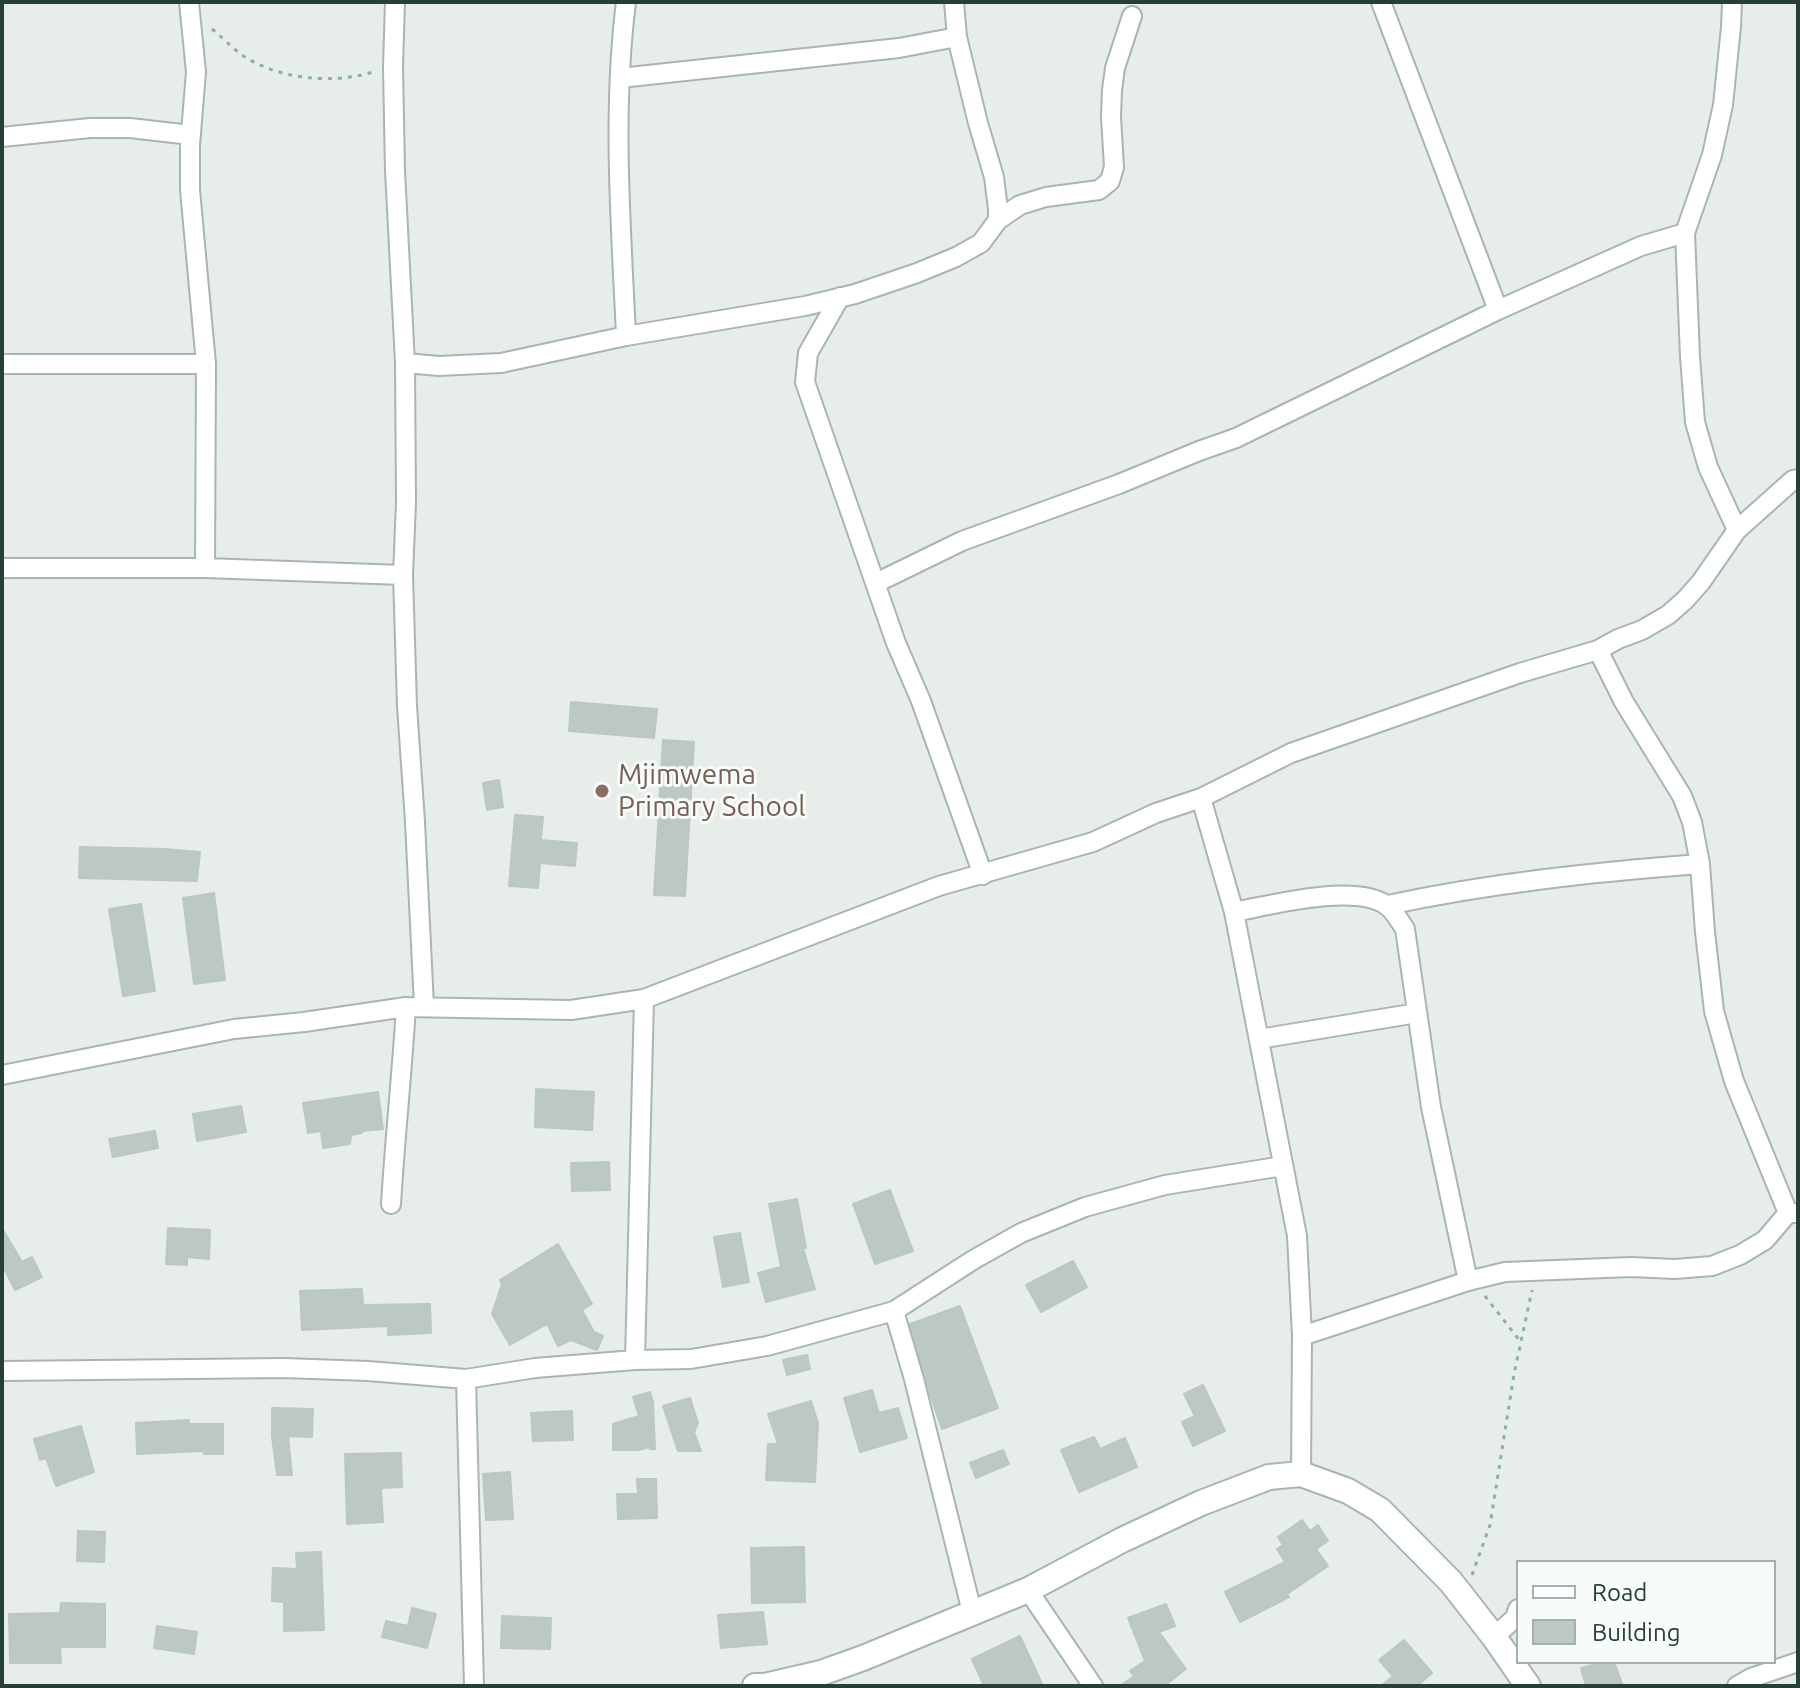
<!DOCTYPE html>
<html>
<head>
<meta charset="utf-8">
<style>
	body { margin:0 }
	#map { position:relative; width:1800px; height:1688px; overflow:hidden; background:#e7eeea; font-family:Ubuntu,sans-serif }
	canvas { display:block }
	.frame { position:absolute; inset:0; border:4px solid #264036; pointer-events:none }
	.legend { position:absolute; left:1516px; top:1560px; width:260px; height:104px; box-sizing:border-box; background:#f7fbf9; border:2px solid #a3b0ab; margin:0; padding:10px 14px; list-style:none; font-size:24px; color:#264036 }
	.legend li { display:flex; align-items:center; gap:16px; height:40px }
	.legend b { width:40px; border:2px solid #a3b0ab }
</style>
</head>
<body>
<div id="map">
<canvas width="1800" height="1688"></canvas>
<div class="frame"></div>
<ul class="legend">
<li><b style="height:10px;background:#fff"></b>Road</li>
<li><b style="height:22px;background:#bcc9c3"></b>Building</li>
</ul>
</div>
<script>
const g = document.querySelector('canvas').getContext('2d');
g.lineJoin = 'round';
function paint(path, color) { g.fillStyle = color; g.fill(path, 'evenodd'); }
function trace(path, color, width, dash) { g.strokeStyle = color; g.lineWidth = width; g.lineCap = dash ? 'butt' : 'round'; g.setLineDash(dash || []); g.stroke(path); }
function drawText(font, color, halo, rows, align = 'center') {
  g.font = font + ' Ubuntu,sans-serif'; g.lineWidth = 6; g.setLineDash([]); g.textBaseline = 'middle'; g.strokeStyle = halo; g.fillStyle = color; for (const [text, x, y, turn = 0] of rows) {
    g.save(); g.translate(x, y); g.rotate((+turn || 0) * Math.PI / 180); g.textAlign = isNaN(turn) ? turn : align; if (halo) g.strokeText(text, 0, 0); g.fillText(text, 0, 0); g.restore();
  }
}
const building = new Path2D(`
	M571,702L657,709L654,738L569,731Z
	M663,740L694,742L685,896L654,895Z
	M499,780L503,807L487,810L483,783Z
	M515,815L543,817L541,840L577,843L575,866L540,863L538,888L509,886Z
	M80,847L165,849L200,852L197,881L79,878Z
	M214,893L225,980L194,984L183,898Z
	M141,904L155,991L123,996L109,909Z
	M536,1089L594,1092L592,1130L535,1127Z
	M378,1092L383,1129L362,1131V1133L351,1135L350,1144L323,1148L321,1131L308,1133L303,1103Z
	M241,1106L246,1132L197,1141L193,1114Z
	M155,1131L158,1148L113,1157L109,1139Z
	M609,1162L610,1190L572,1191L571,1163Z
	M890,1190L913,1251L875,1264L853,1204Z
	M797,1199L806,1248H803L815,1289L766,1302L758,1273L781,1267L769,1204Z
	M2,1228L22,1262L32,1257L42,1277L15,1290L2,1264Z
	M168,1228L210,1230L209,1259L187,1257V1265L166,1264Z
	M740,1233L749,1282L723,1287L714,1237Z
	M558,1244L592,1304L582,1310L594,1332L603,1336L597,1350L571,1340L558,1346L547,1324L510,1345L492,1314L502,1284L500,1280Z
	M1073,1261L1087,1287L1041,1312L1026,1285Z
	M362,1289L363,1305L430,1304L431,1333L388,1335V1326L302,1330L300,1291Z
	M960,1306L998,1408L942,1429L932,1400L910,1324Z
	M807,1355L810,1369L787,1375L783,1360Z
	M1203,1385L1225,1431L1193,1446L1182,1422L1195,1416L1184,1394Z
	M872,1390L879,1413L898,1408L907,1438L860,1452L844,1398Z
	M650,1392L653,1402L655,1449H650L649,1447L639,1450H613V1424L639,1416L633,1397Z
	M690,1398L698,1423L694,1432L701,1451H678L663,1406Z
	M811,1401L818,1423L815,1482L766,1480L768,1444H778L768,1414Z
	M272,1408L313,1409L312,1437L288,1436L292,1475H277L272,1436Z
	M572,1411L573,1440L533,1441L531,1413Z
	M189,1420V1424H223V1454H204V1451L137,1454L136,1423Z
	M81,1426L94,1472L56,1486L46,1458L40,1460L34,1439Z
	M1094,1437L1100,1449L1125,1438L1137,1467L1079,1492L1061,1450Z
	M1003,1450L1009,1464L976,1478L970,1463Z
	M401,1453L402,1487L381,1488L383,1522L347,1524L345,1454Z
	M510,1472L513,1519L486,1520L483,1474Z
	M637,1479H656L657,1518L618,1519L617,1494H638Z
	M1302,1520L1310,1531L1318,1525L1328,1541L1316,1549L1328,1566L1287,1594L1289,1597L1240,1622L1225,1592L1285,1562L1277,1549L1283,1545L1278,1537Z
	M78,1531L105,1532L104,1562L77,1561Z
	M804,1547L805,1602L752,1603L751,1548Z
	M321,1552L324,1630L284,1631V1602L272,1601L273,1568L297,1569L296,1553Z
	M61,1603L105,1604V1647H60L61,1663H10L9,1614L60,1613Z
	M1166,1604L1175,1626L1159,1632L1186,1669L1164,1686H1120L1134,1676L1130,1671L1145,1661L1128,1618Z
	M412,1608L436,1614L427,1648L382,1637L386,1621L408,1626Z
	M763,1612L767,1644L721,1648L718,1615Z
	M502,1616L551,1618L550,1649L501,1648Z
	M157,1626L197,1632L194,1654L154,1648Z
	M1020,1636L1043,1686H984L972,1659Z
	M1404,1640L1432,1673L1417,1686H1381L1393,1676L1379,1660Z
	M1605,1662H1614L1623,1686H1586L1581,1668Z`);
paint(building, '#bcc9c3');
trace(building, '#b9c8c0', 2);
const minor = new Path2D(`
	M189,2L196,72L190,145V190L206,364L205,568
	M395,2L393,67L395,171L405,363L406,502L403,575L407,706L415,822L424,1006
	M626,2C612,113 621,225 626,336
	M1381,2L1498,310
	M1732,2L1731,27L1723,105L1712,155L1685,233L1690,357L1695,422L1708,467L1737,530
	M620,78L899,48L957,37
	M2,137L90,128H130L191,135
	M998,220L1020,205L1046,197L1099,190L1110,181L1114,167L1111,117L1112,90L1115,68L1132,16
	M840,297L808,353L805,382L896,643L921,701L983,875
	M405,363L439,366L501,363L626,336L805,306L855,294L917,273L956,257L981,243L998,220V209L994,177L978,123L957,37L954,2
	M2,364H206
	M2,568H205L403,575
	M876,583L962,541L1119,484L1199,451L1236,438L1498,310L1641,246L1685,233
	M1598,650L1624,702L1682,796L1692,822L1700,864L1705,932L1714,1011L1734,1081L1788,1213
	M1201,798L1234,912L1297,1236L1302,1336L1301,1474
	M1388,905C1491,883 1595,872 1700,864
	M1234,912C1271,905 1354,883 1386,905C1394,910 1400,922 1405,929L1431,1107L1468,1281
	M1259,1039L1417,1013
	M2,1075L234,1029L304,1022L406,1007L571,1010L644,999L939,886L1093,842L1156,813L1201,798L1291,753L1520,673L1598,650L1618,639L1642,630L1668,615L1685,600L1701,582L1737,530L1793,480L1798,479
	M391,1204C395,1138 402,1073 406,1007
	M894,1311L914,1379L972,1612
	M1302,1336L1468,1281L1505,1272L1631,1267L1675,1269L1712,1266L1740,1255L1765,1240L1788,1213H1798
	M635,1360L644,999
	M2,1371L284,1368L368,1371L466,1379L535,1368L635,1360L691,1359L767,1346L894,1311L973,1260L1021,1233L1085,1207L1165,1185L1283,1166
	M466,1379L474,1686
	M1028,1590L1093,1686
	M1494,1637L1515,1618L1518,1609
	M1737,1686L1751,1678L1798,1662`);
const tertiary = new Path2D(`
	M755,1686H765L821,1673L863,1658L1028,1590L1122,1540L1201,1503L1269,1477L1301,1474L1348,1491L1380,1510L1451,1582L1494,1637L1528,1686`);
trace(minor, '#a9b6b0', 22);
trace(tertiary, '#a9b6b0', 28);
trace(new Path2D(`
	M212,29C223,38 233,49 245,57C282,80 333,84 373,72
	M1485,1296L1520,1341
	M1472,1575L1490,1525L1514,1374L1532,1290`), '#89b0a0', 3, [4, 6]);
trace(minor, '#fff', 18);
trace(tertiary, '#fff', 24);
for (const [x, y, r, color] of [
	[602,791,8,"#8d6e63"]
]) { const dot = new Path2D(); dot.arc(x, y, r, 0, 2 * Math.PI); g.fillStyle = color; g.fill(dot); trace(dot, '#f7fbf9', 3); }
drawText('28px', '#785e54', '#f7fbf9', [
	["Mjimwema",618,775],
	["Primary School",618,807]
], 'left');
</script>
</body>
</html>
